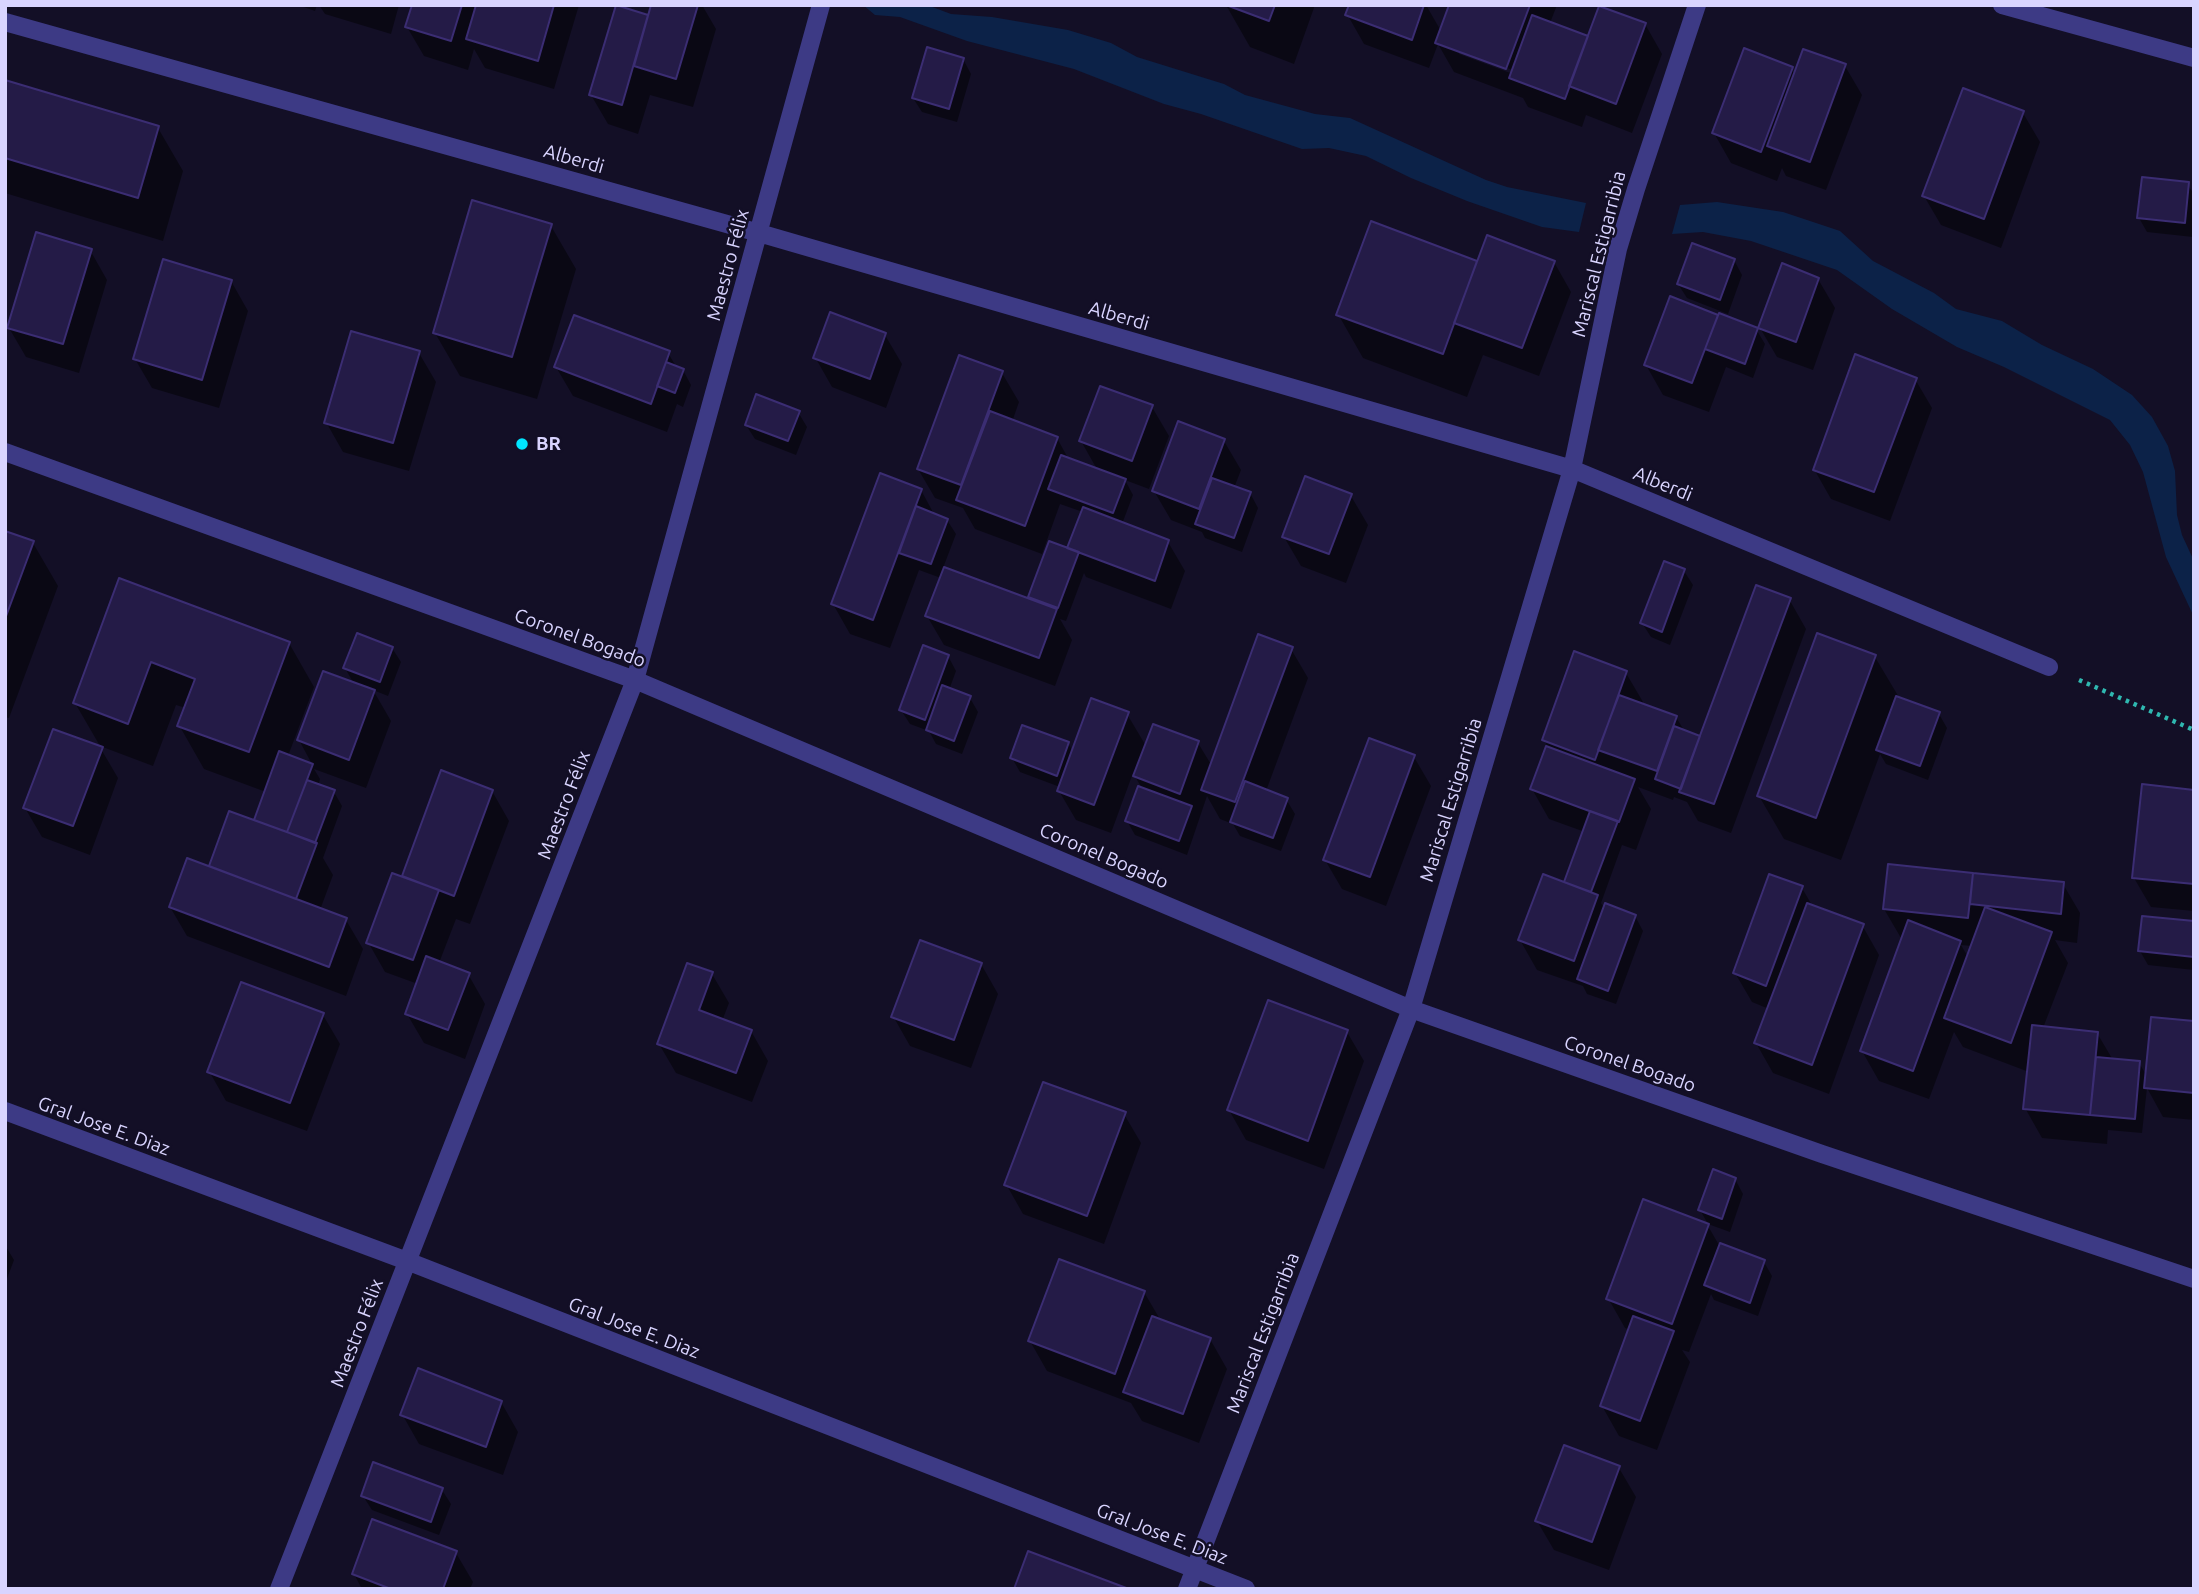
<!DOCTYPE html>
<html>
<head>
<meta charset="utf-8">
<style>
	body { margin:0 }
	#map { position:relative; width:2199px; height:1594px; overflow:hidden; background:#130f26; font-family:Ubuntu,sans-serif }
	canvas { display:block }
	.frame { position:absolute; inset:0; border:7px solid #d9d4ff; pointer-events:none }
</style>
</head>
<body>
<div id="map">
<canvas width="2199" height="1594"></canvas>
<div class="frame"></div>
</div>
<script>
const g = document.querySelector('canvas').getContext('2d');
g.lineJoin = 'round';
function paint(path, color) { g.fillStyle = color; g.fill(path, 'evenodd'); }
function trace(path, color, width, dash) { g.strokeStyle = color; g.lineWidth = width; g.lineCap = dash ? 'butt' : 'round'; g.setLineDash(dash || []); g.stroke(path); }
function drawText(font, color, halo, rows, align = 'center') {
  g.font = font + ' Ubuntu,sans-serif'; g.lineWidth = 5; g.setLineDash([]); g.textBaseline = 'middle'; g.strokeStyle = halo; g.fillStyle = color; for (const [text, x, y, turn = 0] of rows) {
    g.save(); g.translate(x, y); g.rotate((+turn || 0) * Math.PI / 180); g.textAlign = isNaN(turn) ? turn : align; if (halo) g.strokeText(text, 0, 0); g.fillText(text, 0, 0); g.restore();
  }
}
paint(new Path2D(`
	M863,5H927L951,14L992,17L1068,30L1111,43L1137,57L1224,84L1245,95L1315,114L1350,118L1486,180L1507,187L1586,203L1579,232L1542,227L1467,201L1411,178L1366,156L1329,148L1302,149L1201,114L1164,104L1074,69L967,41L900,17L875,15Z
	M1717,202L1783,212L1840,231L1873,261L1934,293L1956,309L2002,321L2042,345L2093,369L2132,395L2152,417L2168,446L2175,471L2177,515L2182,535L2194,561V617L2166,557L2143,472L2130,445L2110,420L2004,367L1957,347L1892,309L1837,270L1751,241L1703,232L1672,234L1680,205Z`), '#0c2248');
paint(new Path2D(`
	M298,5H317L315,11Z
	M319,5H399L391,34L325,14Z
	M413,5H579L554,89L485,68L474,49L468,70L424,56L407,27Z
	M653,5H702L716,29L693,107L650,95L638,134L608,124L591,95L617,7L650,17Z
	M1226,5H1315L1294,64L1250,47Z
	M1351,5H1426L1441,31L1451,5H1557L1550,23L1589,38L1645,24L1662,54L1632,133L1586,115L1582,127L1528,107L1523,98L1454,72L1438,44L1429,68L1364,44L1347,14ZM1459,50L1515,71L1513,74L1459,54Z
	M963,59L971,74L957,122L922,112L913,98Z
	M1845,66L1862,95L1826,190L1786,176L1782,168L1777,181L1731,163L1714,133L1791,68L1795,75Z
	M5,82L158,128L183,171L163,241L5,193Z
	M2023,113L2040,142L2001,248L1941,225L1924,196Z
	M2187,184L2194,194V249L2193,237L2147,232L2139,218Z
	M1372,224L1478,263L1554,262L1571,292L1539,376L1483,355L1467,397L1363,358L1338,314Z
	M551,226L576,269L537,399L460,376L435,333Z
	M90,250L107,280L79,373L26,357L9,328Z
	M1734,260L1742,275L1728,314L1687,298L1678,284Z
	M1818,279L1835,308L1813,370L1777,357L1760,328Z
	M231,281L248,311L219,408L152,388L135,359Z
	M1671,299L1719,317L1756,329L1765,344L1753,378L1726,367L1709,412L1663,395L1646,365Z
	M885,335L902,364L886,408L832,387L815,357Z
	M419,353L436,382L409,471L343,452L326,422Z
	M668,353L677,368L683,370L691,385L683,407L677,404L667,432L573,396L556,367Z
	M1002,373L1019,402L1012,422L1057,438L1069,460L1098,471L1081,441L1152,407L1169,436L1149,489L1125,480L1133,495L1122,524L1168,542L1185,571L1171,609L1086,577L1084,573L1066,621L1060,619L1072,640L1055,686L944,645L927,616L941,578L919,570L890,648L850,634L833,604L921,490L935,516L947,520L956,534L943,568L1033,602L1030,596L1069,550L1083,512L1060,504L1042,554L975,529L963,508L935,498L918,469Z
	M1915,379L1932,408L1890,521L1831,499L1814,469Z
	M798,412L807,427L796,455L755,439L746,425Z
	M1224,441L1241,470L1234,488L1250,493L1258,508L1242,552L1205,538L1202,532L1171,520L1154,491Z
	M1351,496L1368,525L1346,583L1301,566L1284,537Z
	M5,532L33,543L58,586L9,718L5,717Z
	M1684,571L1693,585L1670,645L1651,637L1642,623Z
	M120,580L289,643L314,687L288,756L313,766L299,740L354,684L345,668L392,648L401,662L388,696L373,690L391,721L366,788L314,769L320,779L318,786L334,792L342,806L323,858L333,875L320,910L346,920L363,949L346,996L187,936L170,907L210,868L230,814L258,824L256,820L266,792L204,769L179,725L186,708L176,705L153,766L100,746L75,703Z
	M1789,599L1806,629L1731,833L1698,821L1687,802L1674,797L1673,800L1638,787L1651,809L1636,850L1622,845L1601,903L1605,910L1635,916L1643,931L1616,1004L1587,994L1583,986L1537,970L1520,940L1565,884L1585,832L1549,819L1532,789L1548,747L1544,740L1626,673L1643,702L1642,705L1676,717L1685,732L1701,739Z
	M1291,649L1308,678L1266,791L1286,799L1295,814L1281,851L1240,836L1233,824L1220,819L1207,796L1187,855L1135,835L1127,821L1143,790L1133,773L1111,833L1076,820L1059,791L1060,787L1020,772L1012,758L1068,743L1073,752L1127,714L1146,746L1198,743L1212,766Z
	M948,656L956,671L949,690L970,698L978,712L962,754L936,744L929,731L910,724L901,710Z
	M1875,657L1900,699L1939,714L1947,728L1928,780L1886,764L1880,754L1841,860L1784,839L1759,796Z
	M101,749L118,778L90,855L42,837L25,808Z
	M1414,757L1431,786L1386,906L1342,889L1325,860Z
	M442,773L492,791L509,821L470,924L456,919L439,963L468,974L485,1004L465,1059L424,1043L407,1014L418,984L385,972L368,942L403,878Z
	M2194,791V911L2151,907L2134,878Z
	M1889,866L2063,884L2080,913L2077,943L2055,940L2068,963L2043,1028L2097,1033L2113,1060L2139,1063L2147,1076L2194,1023V1120L2163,1117L2147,1088L2142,1133L2108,1130L2107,1144L2042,1138L2025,1108L2029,1072L1963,1047L1954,1032L1929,1099L1879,1081L1862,1051L1901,938L1884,909ZM1961,945L1972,946L1968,957Z
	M1802,888L1813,907L1862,925L1879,955L1829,1094L1773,1073L1756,1043L1769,1009L1752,1002L1735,973Z
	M2194,923V970L2148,965L2140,951Z
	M981,964L998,994L971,1068L910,1046L893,1016Z
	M712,974L729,1003L722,1021L751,1031L768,1061L752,1102L676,1073L659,1044Z
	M323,1015L340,1044L307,1131L226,1101L209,1071Z
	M1347,1032L1364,1061L1324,1169L1246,1140L1229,1110Z
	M1124,1114L1141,1143L1104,1244L1023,1214L1006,1184Z
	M1735,1179L1743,1194L1730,1232L1708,1224L1700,1210Z
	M1708,1226L1719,1245L1764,1262L1772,1276L1758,1316L1714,1300L1711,1294L1689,1352L1682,1350L1690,1362L1657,1450L1619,1436L1602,1406L1630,1330L1625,1328L1608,1298Z
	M5,1245L14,1260L5,1284Z
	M1144,1292L1161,1321L1210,1339L1227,1369L1199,1443L1142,1421L1131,1403L1047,1371L1030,1341Z
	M501,1402L518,1432L503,1475L419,1444L402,1414Z
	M1619,1468L1636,1497L1609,1570L1554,1550L1537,1521Z
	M442,1490L451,1504L439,1535L372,1510L363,1496Z
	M456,1553L473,1582L470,1589H362L354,1574Z`), '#0007');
const building = new Path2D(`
	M412,5H462L451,41L405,27Z
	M476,5H554L538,61L466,39Z
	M616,5L648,15L622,105L589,95Z
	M651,5H698L676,79L634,66Z
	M1226,5H1275L1269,21Z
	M1349,5H1424L1412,40L1345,15Z
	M1449,5H1530L1506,69L1435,43Z
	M1599,6L1646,23L1616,104L1569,86Z
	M1532,15L1588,36L1565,99L1509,78Z
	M927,47L964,58L949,109L912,98Z
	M1744,48L1793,67L1761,152L1712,133Z
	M1803,49L1846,64L1810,162L1767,146Z
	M5,80L159,126L138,198L5,158Z
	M1963,88L2024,111L1984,219L1922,196Z
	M2142,177L2189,182L2185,223L2137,218Z
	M472,200L552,224L512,357L433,333Z
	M1371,221L1477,261L1443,354L1336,315Z
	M36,232L92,249L63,344L7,328Z
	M1487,235L1555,261L1522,348L1454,323Z
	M1692,243L1735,259L1720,300L1677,284Z
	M163,259L232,280L202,380L133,359Z
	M1782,263L1819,278L1796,342L1758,328Z
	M1670,296L1718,315L1692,383L1644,365Z
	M830,312L886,333L870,379L813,358Z
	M1719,313L1758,328L1745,364L1705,349Z
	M574,315L670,351L651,404L554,367Z
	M351,331L420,351L393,443L324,423Z
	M1855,354L1917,378L1874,492L1813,470Z
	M959,355L1003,371L961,485L917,469Z
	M666,362L684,369L675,393L657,386Z
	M1100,386L1153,405L1132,461L1079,441Z
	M756,394L800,411L788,441L745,425Z
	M990,411L1058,437L1025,526L956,500Z
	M1178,421L1225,439L1199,509L1152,491Z
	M1061,455L1126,479L1113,513L1048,489Z
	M880,473L922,489L873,620L831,604Z
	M1305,476L1352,494L1329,554L1282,537Z
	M1212,478L1251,492L1234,538L1195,524Z
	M916,506L948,519L931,564L899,553Z
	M1083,507L1169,540L1155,581L1067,548Z
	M5,531L34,541L5,619Z
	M1049,541L1079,552L1058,608L1028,597Z
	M1664,561L1685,569L1662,632L1640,623Z
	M944,567L1057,609L1039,658L925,616Z
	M119,578L290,642L249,752L177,726L195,679L151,662L128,724L73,703Z
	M1756,585L1791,598L1714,804L1679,792Z
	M357,633L393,647L380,682L343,668Z
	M1817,633L1876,655L1816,818L1757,796Z
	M1258,634L1293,647L1235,802L1201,790Z
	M923,645L949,655L925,720L899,710Z
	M1574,651L1627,671L1595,760L1542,740Z
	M323,671L375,690L349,760L297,740Z
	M942,685L971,696L954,741L926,730Z
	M1619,695L1677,716L1657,771L1598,750Z
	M1896,696L1940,712L1920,766L1876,750Z
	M1091,698L1129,712L1094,805L1057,791Z
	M1153,724L1199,741L1180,794L1133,776Z
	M1022,725L1069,742L1057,776L1010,758Z
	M1674,726L1700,736L1681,789L1655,779Z
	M53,729L103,747L73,826L23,808Z
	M1369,738L1415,755L1370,877L1323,860Z
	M1546,746L1635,779L1619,822L1530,789Z
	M279,751L313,764L287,832L254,820Z
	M441,770L493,790L454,896L402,876Z
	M307,780L335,790L315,843L287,832Z
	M1245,781L1288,798L1273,838L1230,822Z
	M2142,784L2194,790V884L2132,878Z
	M1138,786L1192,806L1179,841L1125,821Z
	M229,811L317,843L296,899L209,866Z
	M1590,811L1618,821L1591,892L1564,882Z
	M187,858L347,918L329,967L169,907Z
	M1888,864L1973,873L1968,918L1883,909Z
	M392,873L439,890L413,960L366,943Z
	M1973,873L2064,882L2061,914L1970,904Z
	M1543,874L1598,895L1574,961L1518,940Z
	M1769,874L1803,886L1766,986L1733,973Z
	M1605,903L1636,915L1608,991L1577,979Z
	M1807,903L1864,924L1812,1065L1754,1043Z
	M1985,907L2052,932L2011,1043L1944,1018Z
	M2142,916L2194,921V957L2138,951Z
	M1908,920L1961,941L1913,1071L1860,1051Z
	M920,940L982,963L954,1040L891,1017Z
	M426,956L470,973L448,1030L405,1014Z
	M687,963L713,972L699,1010L752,1030L736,1073L657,1044Z
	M241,982L324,1013L290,1103L207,1072Z
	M1268,1000L1348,1030L1308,1141L1227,1110Z
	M2151,1017L2194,1021V1093L2144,1088Z
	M2032,1025L2098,1032L2090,1115L2023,1109Z
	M2096,1057L2140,1061L2135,1119L2090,1115Z
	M1043,1082L1126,1112L1087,1216L1004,1185Z
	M1713,1169L1736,1178L1722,1219L1698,1210Z
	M1643,1199L1709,1224L1672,1324L1606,1299Z
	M1720,1243L1765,1260L1750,1303L1704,1285Z
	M1059,1259L1145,1291L1115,1374L1028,1341Z
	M1152,1316L1211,1338L1183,1414L1123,1392Z
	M1633,1316L1674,1331L1640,1421L1600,1406Z
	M418,1368L502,1401L486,1447L400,1415Z
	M1564,1445L1620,1466L1592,1542L1535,1521Z
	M373,1462L443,1488L431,1522L361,1496Z
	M372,1519L457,1551L443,1589H391L352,1574Z
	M1028,1551L1129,1589H1014Z`);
paint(building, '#241b47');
trace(building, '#3b2d73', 2);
trace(new Path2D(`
	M2079,680L2194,730`), '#2fb8b0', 4.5, [3.5, 5]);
trace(new Path2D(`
	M2002,5L2194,58
	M5,22L759,233L1572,469L2049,667
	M5,452L635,680L1411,1009L1822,1154L2194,1279
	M5,1111L407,1261L1246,1589
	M279,1589L635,680L821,5
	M1187,1589L1411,1009L1572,469L1618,249L1636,189L1697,5`), '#3d3a85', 18);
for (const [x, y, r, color] of [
	[522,444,7,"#00e5ff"]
]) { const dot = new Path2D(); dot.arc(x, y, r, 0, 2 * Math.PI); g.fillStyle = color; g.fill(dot); trace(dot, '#130f26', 2.5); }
drawText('19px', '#d9d4ff', '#130f26', [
	["Alberdi",574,159,16],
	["Mariscal Estigarribia",1599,254,-76],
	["Maestro Félix",728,265,-75],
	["Alberdi",1119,316,16],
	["Alberdi",1663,484,22],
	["Coronel Bogado",580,638,20],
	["Mariscal Estigarribia",1451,800,-73],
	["Maestro Félix",564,805,-69],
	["Coronel Bogado",1104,856,23],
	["Coronel Bogado",1630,1064,19],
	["Gral Jose E. Diaz",104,1126,20],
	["Gral Jose E. Diaz",634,1328,21],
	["Maestro Félix",357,1333,-69],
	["Mariscal Estigarribia",1263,1333,-69],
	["Gral Jose E. Diaz",1162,1534,21]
]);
drawText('bold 19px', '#d9d4ff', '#130f26', [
	["BR",536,444]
], 'left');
</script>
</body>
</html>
